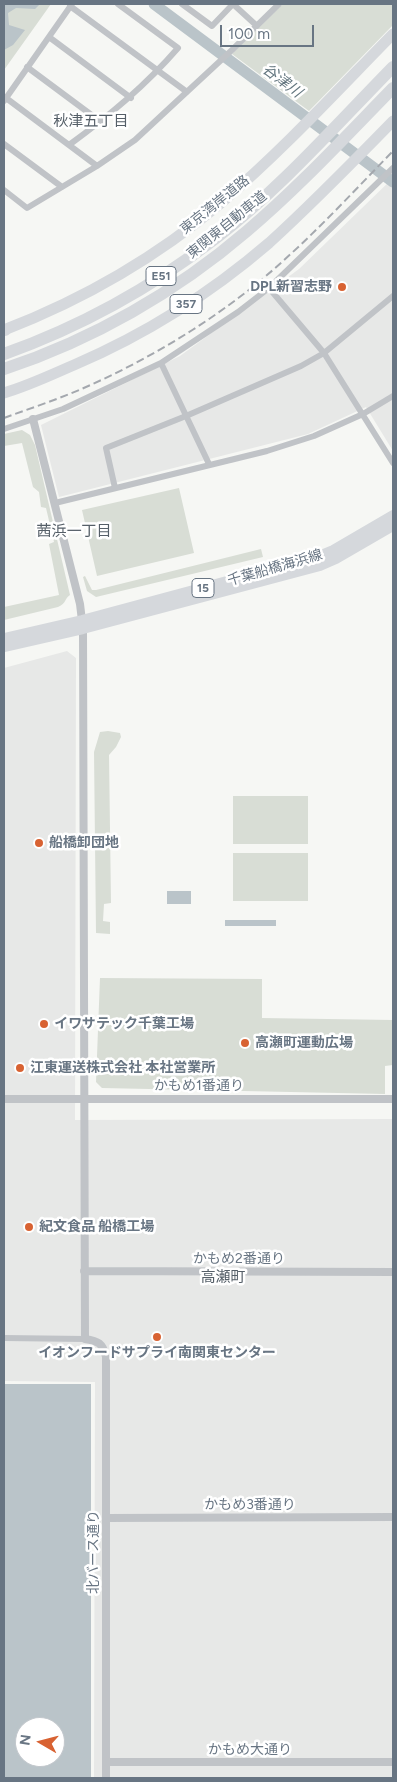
<!DOCTYPE html>
<html>
<head>
<meta charset="utf-8">
<style>
	body { margin:0 }
	#map { position:relative; width:397px; height:1782px; overflow:hidden; background:#f6f7f4; font-family:Figtree,sans-serif }
	canvas { display:block }
	.frame { position:absolute; inset:0; border:5px solid #687583; pointer-events:none }
	.north { position:absolute; left:15px; top:1717px; width:50px; height:50px; box-sizing:border-box; background:#fff; border:1px solid #c3c8cd; border-radius:50%; rotate:278deg; font-size:14px; font-weight:700; line-height:20px; text-align:center; color:#687583 }
	.north::after { content:''; display:block; margin:auto; width:18px; height:22px; background:#d86232; clip-path:polygon(50% 0,100% 100%,50% 72%,0 100%) }
	.scale { position:absolute; left:220px; top:25px; width:94px; height:22px; box-sizing:border-box; border:2px solid #687583; border-top:0; padding-left:6px; font-size:15px; line-height:18px; white-space:nowrap; color:#687583; -webkit-text-stroke:4px #fff; paint-order:stroke }
</style>
</head>
<body>
<div id="map">
<canvas width="397" height="1782"></canvas>
<div class="frame"></div>
<div class="north">N</div>
<div class="scale">100 m</div>
</div>
<script>
const g = document.querySelector('canvas').getContext('2d');
g.lineJoin = 'round';
function paint(path, color) { g.fillStyle = color; g.fill(path, 'evenodd'); }
function trace(path, color, width, dash) { g.strokeStyle = color; g.lineWidth = width; g.lineCap = dash ? 'butt' : 'round'; g.setLineDash(dash || []); g.stroke(path); }
function drawText(font, color, halo, rows, align = 'center') {
  g.font = font + ' Figtree,"Noto Sans JP",sans-serif'; g.lineWidth = 5; g.setLineDash([]); g.textBaseline = 'middle'; g.strokeStyle = halo; g.fillStyle = color; for (const [text, x, y, turn = 0] of rows) {
    g.save(); g.translate(x, y); g.rotate((+turn || 0) * Math.PI / 180); g.textAlign = isNaN(turn) ? turn : align; if (halo) g.strokeText(text, 0, 0); g.fillText(text, 0, 0); g.restore();
  }
}
paint(new Path2D(`
	M393,178V451L366,407L308,434L59,497L41,425L180,356L299,269Z
	M67,651L76,658L75,1120L393,1119V1778H94L95,1382L4,1381V668Z`), '#e7e8e7');
paint(new Path2D(`
	M4,4H51L4,70Z
	M283,4H393V25L309,111L232,54Z
	M22,430L30,435L35,445L70,595C64,599 67,603 58,607L4,620V607L59,595L49,544L54,542L46,508L41,507L39,492L33,487L22,443L4,446V434Z
	M179,488L194,553L97,576L82,510Z
	M261,549L263,557L96,597L87,591L83,577L85,576L92,590H96Z
	M108,731L120,733L121,737L116,747L109,755L111,903L104,904L103,921L110,922V934L96,933L94,752L100,732Z
	M233,796H308V844H233Z
	M233,853H308V901H233Z
	M100,978L262,979V1018L393,1020V1065L385,1066V1094L102,1088L96,1082Z`), '#d8ddd5');
paint(new Path2D(`
	M4,4H40L35,9L16,8L8,13L9,25L25,30L13,45L4,50Z
	M167,891H191V904H167Z
	M225,920H276V926H225Z
	M4,1384H91V1778H4ZM25,1727H55V1757H25Z`), '#bac4c9');
trace(new Path2D(`
	M154,4L393,182`), '#bac4c9', 11);
trace(new Path2D(`
	M182,4L212,26L233,4
	M233,4L257,26
	M70,6L187,92
	M49,37L131,98
	M27,67L101,122
	M6,98L97,166
	M4,101L72,4
	M4,144L62,187
	M69,145C110,115 145,86 178,48L118,4
	M4,190L27,208L97,166L135,140L232,50L279,4
	M269,288L324,353L393,463
	M161,363L209,464
	M4,429L63,409L161,363L238,312L269,288L393,168
	M115,488L106,448L186,416L301,366L324,353L393,296
	M55,503L267,451L314,436L363,414L393,396
	M4,1338L85,1339`), '#c0c3c7', 6);
trace(new Path2D(`
	M33,419L80,604L83,629L85,1339C98,1341 103,1343 106,1357V1778
	M4,1099H393
	M84,1271L393,1272
	M106,1518L393,1517
	M106,1762H393`), '#c0c3c7', 8);
trace(new Path2D(`
	M4,638L82,620L316,557L333,550L393,515
	M4,647L83,629L320,566L336,559L393,526`), '#d5d8dc', 10);
trace(new Path2D(`
	M4,330C82,300 158,256 222,202C283,150 337,91 393,34
	M4,393C28,386 51,375 74,365C144,335 211,293 269,243C312,204 353,162 393,121`), '#d5d8dc', 11);
trace(new Path2D(`
	M4,330H5
	M4,354C80,327 152,287 216,238C281,188 336,125 393,67
	M4,369C92,340 176,292 247,231C299,187 345,137 393,88`), '#d5d8dc', 12);
trace(new Path2D(`
	M4,418C31,408 59,399 86,387C156,356 226,313 283,261C322,226 357,188 393,151`), '#a4a8ae', 2, [8, 4]);
for (const [x, y, r, color] of [
	[342,287,5,"#d86232"],
	[39,843,5,"#d86232"],
	[44,1024,5,"#d86232"],
	[245,1043,5,"#d86232"],
	[20,1068,5,"#d86232"],
	[29,1227,5,"#d86232"],
	[157,1337,5,"#d86232"]
]) { const dot = new Path2D(); dot.arc(x, y, r, 0, 2 * Math.PI); g.fillStyle = color; g.fill(dot); trace(dot, '#fff', 2); }
for (const [x, y, w] of [
	[161,276,30],
	[186,304,32],
	[203,588,22]
]) { const box = new Path2D(); box.roundRect(x - w / 2, y - 9.5, w, 19, 4); g.fillStyle = '#fff'; g.fill(box); trace(box, '#687583', 1); }
drawText('bold 12px', '#687583', null, [
	["E51",161,276],
	["357",186,304],
	["15",203,588]
]);
drawText('14px', '#687583', '#fff', [
	["東京湾岸道路",215,205,-39],
	["東関東自動車道",227,225,-39],
	["千葉船橋海浜線",275,568,-16],
	["かもめ1番通り",199,1086],
	["かもめ2番通り",239,1259],
	["かもめ3番通り",250,1505],
	["北バース通り",94,1552,-90],
	["かもめ大通り",250,1750]
]);
drawText('bold 14px', '#687583', '#fff', [
	["DPL新習志野",332,287,"right"],
	["船橋卸団地",49,843],
	["イワサテック千葉工場",54,1024],
	["高瀬町運動広場",255,1043],
	["江東運送株式会社 本社営業所",30,1068],
	["紀文食品 船橋工場",39,1227],
	["イオンフードサプライ南関東センター",157,1353,"center"]
], 'left');
drawText('italic 15px', '#63767f', '#fff', [
	["谷津川",282,81,37]
]);
drawText('15px', '#555f68', '#fff', [
	["秋津五丁目",91,122],
	["茜浜一丁目",74,532],
	["高瀬町",223,1278]
]);
</script>
</body>
</html>
